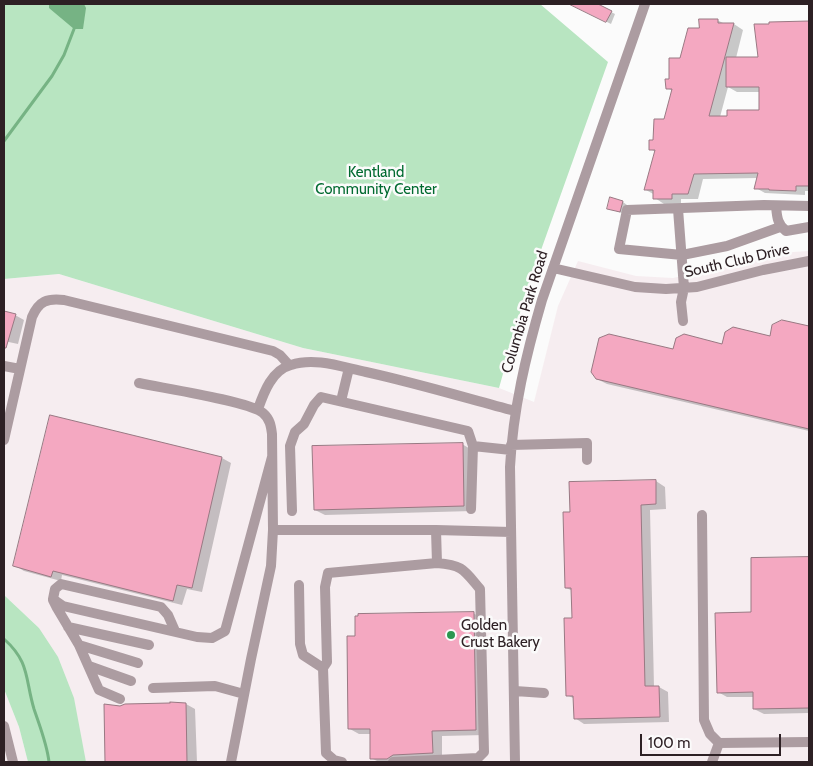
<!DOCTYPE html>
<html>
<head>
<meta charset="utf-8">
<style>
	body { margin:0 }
	#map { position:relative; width:813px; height:766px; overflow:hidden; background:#fbfbfb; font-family:Cabin,sans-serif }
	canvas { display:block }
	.frame { position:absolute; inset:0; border:5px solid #2d2024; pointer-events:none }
	.scale { position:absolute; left:640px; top:734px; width:141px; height:22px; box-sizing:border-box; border:2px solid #2d2024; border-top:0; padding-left:6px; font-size:15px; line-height:18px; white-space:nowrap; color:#2d2024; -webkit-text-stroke:4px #fbfbfb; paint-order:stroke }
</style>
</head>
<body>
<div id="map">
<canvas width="813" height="766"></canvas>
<div class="frame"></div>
<div class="scale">100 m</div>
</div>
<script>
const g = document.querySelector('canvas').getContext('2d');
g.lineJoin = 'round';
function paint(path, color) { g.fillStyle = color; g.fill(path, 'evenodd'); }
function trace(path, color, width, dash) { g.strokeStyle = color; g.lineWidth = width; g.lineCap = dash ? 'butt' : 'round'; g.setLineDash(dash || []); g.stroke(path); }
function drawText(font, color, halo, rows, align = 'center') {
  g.font = font + ' Cabin,sans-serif'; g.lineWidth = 5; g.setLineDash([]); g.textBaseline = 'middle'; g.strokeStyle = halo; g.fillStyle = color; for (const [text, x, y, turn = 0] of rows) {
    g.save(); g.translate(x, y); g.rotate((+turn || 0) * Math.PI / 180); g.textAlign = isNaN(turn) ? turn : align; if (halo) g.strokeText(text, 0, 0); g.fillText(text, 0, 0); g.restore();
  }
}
paint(new Path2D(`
	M809,251V762H86L39,628L4,595V279L59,274L303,348L499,388L534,402L558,306L578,261L636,276L673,278L793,252Z
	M4,689L19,727L28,762H4Z`), '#f6edf0');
paint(new Path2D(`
	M4,4H540L608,62L525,295L499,388L303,348L59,274L4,279Z
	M4,595L39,628L58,657L74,698L86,762H28L19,727L4,689Z`), '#b8e5c1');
paint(new Path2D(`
	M49,4H84L86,8L83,29H74L49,8Z`), '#76b384');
paint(new Path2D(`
	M571,4H595L615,14L611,24Z
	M717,20L725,24H734L743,30L736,58H759L770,23H809V191H805V195L765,193L756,188L758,178L703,179L698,199H681V204H664L655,198V195L646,190L656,152L650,149L665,120L673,91L667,88L681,59L700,29ZM728,87L737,92H760L761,111L720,117Z
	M623,202L627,205L624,214L608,208Z
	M4,312L15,315L24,320L18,344L4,341Z
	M783,321L809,328V431L607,384L597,379L674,351L723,346L771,338Z
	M462,444L472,450L473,511L325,515L315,510Z
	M222,458L231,463L202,592L187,589L182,605L62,575L61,581L24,571L14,565Z
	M656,481L665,487L666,509L650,510L654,687H659L668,692L669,722L584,724L575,718V699L567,695L573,619V591L566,588L572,513Z
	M809,559V713L764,714L754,709V697H727L718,692L753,613L752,560Z
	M473,613L483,619L485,735L442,736V758L399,762H379L371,758V734H359L350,729L357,637Z
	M186,704L195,709L197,762H106L105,706L121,707Z`), '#0003');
trace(new Path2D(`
	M4,141L52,76L64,55L74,29
	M4,639C30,662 25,679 34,709C40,727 47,744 49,762`), '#76b384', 3);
const building = new Path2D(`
	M569,4H598L612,11L606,22Z
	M699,19H718V23H734L709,116H727V110H759V87H726V57H758L754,24H769V22L809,21V186H796V191L769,190V189H754L758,173L694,174L688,194H672V199H653V190H644L655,150H649V140H653L654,119H664L672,89H666L665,79H669V58H680L688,28H699Z
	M610,197L623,201L620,212L607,209Z
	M4,311L16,314L6,348H4Z
	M782,320L809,326V429L596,379L591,372L599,338L609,334L673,349L676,338L684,334L722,344L725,332L733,327L770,336L772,325Z
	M50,415L222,457L192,588L177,585L173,601L53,571L51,577L13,566Z
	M463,443L464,506L314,510L312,446Z
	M656,480V504L641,505L645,686H659L660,717L574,719L573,696H566L564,618H572L571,588H565L563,512H570L569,482Z
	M809,557V708L753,709V692L717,693L715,613L751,612V558Z
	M474,612L476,730L432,731L433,753L393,755L387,759H370V729H348L347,636H355V616H358V614Z
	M170,702L186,703L187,762H105L104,704L120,706L125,704L170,703Z`);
paint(building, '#f4a8c1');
trace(building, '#997983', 1);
trace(new Path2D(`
	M776,206C777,216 777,224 786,231L809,227
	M678,209L684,288L681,302L683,321
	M780,227L727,246L682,255L619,249L627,210L764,205L809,206
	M553,268L635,287L666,289L697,287L763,270L809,261
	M4,366L20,369
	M139,383C162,388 249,401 263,413C270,419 271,426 272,434L273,530L271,566L251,659L231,762
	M341,401L349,368
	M258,409C264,392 272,370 291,365C315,357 342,367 366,372C416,383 466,398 515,411
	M4,440L32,317C39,301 47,298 64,300L273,351L280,355L289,365
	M511,445L587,443V460
	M471,509L473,446
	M292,511L290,446L295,432L304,424L314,405L321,397L468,431L473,446L511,450
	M702,515L704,720L710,734L719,743
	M273,530H436L511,532
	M436,530L437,563
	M299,585L300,644L303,655L323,668
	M53,600L57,608L79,645L99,690L120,699
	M68,627L149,645
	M175,631L168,615L161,607L61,584L55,589L53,599L63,606L197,637L212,638L225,631L272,457
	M79,645L138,663
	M89,666L131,681
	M153,688L215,686L244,694
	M515,691L544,693
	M4,726L13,762
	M342,762L334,760L326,753L323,668L327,662L325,587L328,573L437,563C463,565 464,570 480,589L484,752L478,758L393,762
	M515,762L510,467C513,409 526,355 542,300L645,4
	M712,762L719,743L809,742`), '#ac9ca1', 10);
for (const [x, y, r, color] of [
	[451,635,5,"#2a9750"]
]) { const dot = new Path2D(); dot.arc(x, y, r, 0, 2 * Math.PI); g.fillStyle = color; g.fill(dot); trace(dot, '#fbfbfb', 2); }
drawText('15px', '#016a30', '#fbfbfb', [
	["Kentland",376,173],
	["Community Center",376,190]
]);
drawText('15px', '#2d2024', '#fbfbfb', [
	["South Club Drive",737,261,-13],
	["Columbia Park Road",525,312,-73]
]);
drawText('15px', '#2d2024', '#fbfbfb', [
	["Golden",461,626],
	["Crust Bakery",461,643]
], 'left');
</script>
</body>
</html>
